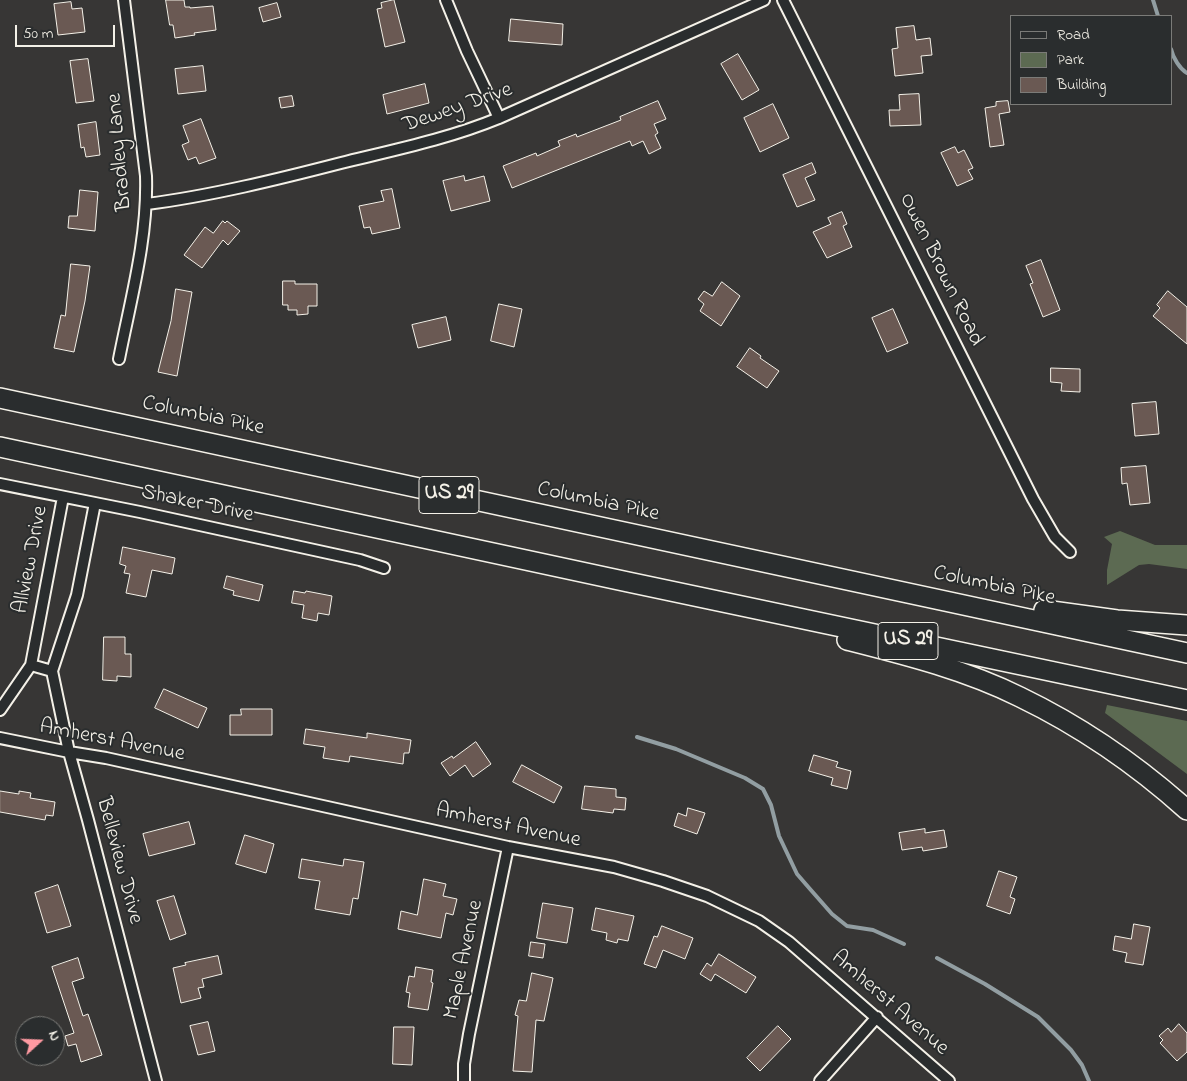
<!DOCTYPE html>
<html>
<head>
<meta charset="utf-8">
<style>
	body { margin:0 }
	#map { position:relative; width:1187px; height:1081px; overflow:hidden; background:#373635; font-family:"Indie Flower",sans-serif }
	canvas { display:block }
	.legend { position:absolute; left:1010px; top:15px; width:162px; height:90px; box-sizing:border-box; background:#2a2d2e; border:1px solid #7b7b78; margin:0; padding:6px 9px; list-style:none; font-size:15px; color:#f4f1e8 }
	.legend li { display:flex; align-items:center; gap:10px; height:25px }
	.legend b { width:25px; border:1px solid #7b7b78 }
	.north { position:absolute; left:15px; top:1016px; width:50px; height:50px; box-sizing:border-box; background:#2a2d2e; border:1px solid #7b7b78; border-radius:50%; rotate:70deg; font-size:14px; font-weight:700; line-height:20px; text-align:center; color:#f4f1e8 }
	.north::after { content:''; display:block; margin:auto; width:18px; height:22px; background:#ff9aa2; clip-path:polygon(50% 0,100% 100%,50% 72%,0 100%) }
	.scale { position:absolute; left:15px; top:25px; width:100px; height:22px; box-sizing:border-box; border:2px solid #f4f1e8; border-top:0; padding-left:6px; font-size:15px; line-height:18px; white-space:nowrap; color:#f4f1e8; -webkit-text-stroke:4px #2a2d2e; paint-order:stroke }
</style>
</head>
<body>
<div id="map">
<canvas width="1187" height="1081"></canvas>
<ul class="legend">
<li><b style="height:6px;background:#2a2d2e"></b>Road</li>
<li><b style="height:14px;background:#5c6a52"></b>Park</li>
<li><b style="height:14px;background:#6a5953"></b>Building</li>
</ul>
<div class="north">N</div>
<div class="scale">50 m</div>
</div>
<script>
const g = document.querySelector('canvas').getContext('2d');
g.lineJoin = 'round';
function paint(path, color) { g.fillStyle = color; g.fill(path, 'evenodd'); }
function trace(path, color, width, dash) { g.strokeStyle = color; g.lineWidth = width; g.lineCap = dash ? 'butt' : 'round'; g.setLineDash(dash || []); g.stroke(path); }
function drawText(font, color, halo, rows, align = 'center') {
  g.font = font + ' "Indie Flower",sans-serif'; g.lineWidth = 4; g.setLineDash([]); g.textBaseline = 'middle'; g.strokeStyle = halo; g.fillStyle = color; for (const [text, x, y, turn = 0] of rows) {
    g.save(); g.translate(x, y); g.rotate((+turn || 0) * Math.PI / 180); g.textAlign = isNaN(turn) ? turn : align; if (halo) g.strokeText(text, 0, 0); g.fillText(text, 0, 0); g.restore();
  }
}
paint(new Path2D(`
	M1120,531L1155,545H1187V569L1149,564L1139,565L1107,585V570L1112,544L1104,537Z
	M1107,705L1187,721V774L1105,713Z`), '#5c6a52');
trace(new Path2D(`
	M1153,0L1158,16
	M1171,49C1173,58 1180,69 1187,73
	M637,737L676,749L745,778L763,789L771,805L779,836L797,874L810,889L832,914L847,926L873,930L904,944
	M937,958L985,984L1038,1017L1071,1050L1082,1065L1089,1081`), '#929ea2', 4);
const building = new Path2D(`
	M166,0H184L185,7H190V8L213,6L216,30L194,33L195,35L175,38L173,25H170Z
	M394,0L405,42L385,47L377,9L382,8L381,3Z
	M71,2L72,9L82,8L85,32L58,35L54,4Z
	M277,3L281,17L263,22L259,8Z
	M511,19L563,24L562,45L509,41Z
	M914,26L916,40L930,38L932,55L921,56L923,73L895,76L892,49L898,48L896,28Z
	M738,54L759,90L742,100L721,64Z
	M88,59L94,101L76,103L70,61Z
	M203,66L206,91L178,94L175,69Z
	M425,84L429,103L387,114L383,95Z
	M919,94L921,125L890,126L889,110H900L899,95Z
	M292,96L294,106L281,108L279,98Z
	M658,101L666,119L654,124L658,133L655,135L661,148L649,154L643,141L632,146L630,141L512,188L503,166L536,153L537,156L560,146L558,141L576,134L577,137L621,120L620,117Z
	M1008,101L1010,112L999,114L1004,145L990,147L985,108L996,106V102Z
	M773,104L789,138L760,152L744,118Z
	M201,119L216,158L199,164L196,157L188,160L182,145L189,142L183,126Z
	M96,122L100,155L86,157L84,147L81,148L78,125Z
	M955,147L958,153L964,150L973,168L968,170L973,179L957,186L941,153Z
	M812,163L816,173L805,178L815,200L797,207L783,175Z
	M464,176L465,181L484,176L490,201L451,211L443,181Z
	M392,189L400,228L372,234L370,227L364,228L359,206L384,201L381,191Z
	M80,190L98,192L95,231L68,228L69,216H77Z
	M842,212L847,224L843,226L852,247L827,258L813,232L831,224L828,218Z
	M223,221L225,223L227,221L240,231L228,245L223,240L202,268L184,255L205,227L213,233Z
	M1041,260L1060,310L1043,317L1030,284L1033,283L1026,266Z
	M71,264L90,266L85,301L74,352L54,348L61,315L65,316Z
	M283,281H295V284H317V306H308V314L297,315V310H288V305H283Z
	M722,282L740,296L721,326L700,311L704,304L698,299L704,291L712,296Z
	M176,289L192,292L177,376L158,372L171,321Z
	M1168,291L1187,307V344L1153,316L1160,308L1157,305Z
	M499,304L522,309L514,347L491,341Z
	M893,309L908,343L887,352L872,318Z
	M446,317L451,340L418,348L412,325Z
	M750,348L761,356L760,358L779,371L767,388L737,367Z
	M1051,368L1080,369V392L1061,391L1062,383L1051,382Z
	M1156,402L1159,434L1135,436L1132,404Z
	M1146,466L1150,503L1130,505L1127,483L1122,484L1121,468Z
	M123,547L175,558L172,574L152,570L146,597L126,593L130,574L124,573L126,566L120,564Z
	M227,576L263,585L259,601L233,595L234,591L224,588Z
	M294,591L305,593L306,591L332,596L329,615L318,613L317,621L302,618L304,605L292,603Z
	M104,637H125V654H131V677L117,676V681L103,680Z
	M164,689L207,708L198,728L155,708Z
	M241,709H272V735H230V715H241Z
	M306,729L367,738V733L411,740L409,753H404L403,764L350,756L349,762L323,758L325,747L304,744Z
	M476,742L491,764L473,777L465,765L450,776L441,763L452,756L453,758Z
	M814,755L838,762L836,767L851,771L847,789L831,785L833,778L809,771Z
	M522,765L562,787L554,803L513,782Z
	M585,786L616,789V797L626,798L625,810L614,809L613,813L582,809Z
	M0,791L19,794V791L31,793L30,798L55,802L53,816L46,815L45,820L0,812Z
	M688,808L705,813L697,834L674,826L678,813L686,816Z
	M189,822L195,844L149,856L143,834Z
	M925,829V833L944,830L947,847L923,851L922,847L902,850L899,833Z
	M245,835L274,844L266,873L236,864Z
	M302,859L343,866L344,859L364,862L358,899L353,898L350,915L315,909L320,881L299,878Z
	M999,871L1017,877L1010,897L1015,899L1010,914L987,906Z
	M424,879L446,884L443,896L457,899L453,915L446,913L441,938L398,929L401,911L417,915Z
	M58,885L71,926L47,933L35,893Z
	M174,896L186,934L170,940L157,901Z
	M543,903L573,908L567,943L537,938Z
	M596,908L634,916L628,941L618,939L617,943L606,940L607,933L592,930Z
	M1134,924L1150,927L1143,965L1125,962L1127,953L1113,950L1115,936L1131,939Z
	M662,926L693,938L685,959L663,950L656,968L644,964L654,936L657,937Z
	M531,942L545,944L543,958L529,956Z
	M719,954L756,977L746,993L715,974L711,981L700,974L707,963L711,966Z
	M218,956L222,974L202,979L204,987L198,988L201,998L181,1003L173,968L186,965L185,963Z
	M78,958L84,978L72,982L83,1016L88,1014L102,1055L81,1062L76,1044L68,1046L65,1036L74,1033L52,967Z
	M416,967L433,970L431,982L433,983L428,1010L408,1007L410,993L406,992L409,976L414,977Z
	M532,973L553,978L544,1021L536,1020L532,1072L513,1071L518,1016L515,1015L519,1000L526,1001Z
	M208,1022L215,1051L198,1055L190,1026Z
	M1179,1024L1187,1033V1052L1177,1061L1160,1043L1163,1040L1159,1036L1168,1028L1171,1032Z
	M778,1026L791,1039L760,1071L747,1058Z
	M394,1027H414L412,1065L393,1064Z`);
paint(building, '#6a5953');
trace(building, '#f4f1e8', 1);
const street = new Path2D(`
	M446,0L467,51L499,118
	M783,0L1033,499L1055,537L1070,552
	M147,204C210,196 279,179 341,163C394,150 448,139 499,118L764,0
	M119,359C131,298 148,238 146,176L124,0
	M0,484L140,512L360,560L384,568
	M31,665L52,671L69,752L88,820L156,1081
	M52,671L77,595L95,503
	M0,710L31,665L63,497
	M0,738L69,752L106,758L508,847L614,867L663,881L707,896L759,921L789,942L949,1081
	M464,1081V1064L469,1034L508,847
	M820,1081L877,1017`);
const highway = new Path2D(`
	M0,398L1187,653
	M0,447L628,582L1187,700
	M1044,610L1117,620L1187,625
	M847,640C906,655 966,670 1020,697C1080,726 1138,766 1187,810`);
trace(street, '#f4f1e8', 14);
trace(highway, '#f4f1e8', 22);
trace(street, '#2a2d2e', 10);
trace(highway, '#2a2d2e', 19);
for (const [x, y, w] of [
	[449,495,60],
	[908,641,60]
]) { const box = new Path2D(); box.roundRect(x - w / 2, y - 18.5, w, 37, 4); g.fillStyle = '#2a2d2e'; g.fill(box); trace(box, '#f4f1e8', 1); }
drawText('bold 21px', '#f4f1e8', null, [
	["US 29",449,495],
	["US 29",908,641]
]);
drawText('22px', '#f4f1e8', '#2a2d2e', [
	["Dewey Drive",458,109,-19],
	["Bradley Lane",121,152,-95],
	["Owen Brown Road",940,270,64],
	["Columbia Pike",203,417,12],
	["Columbia Pike",598,503,12],
	["Shaker Drive",197,505,12],
	["Allview Drive",32,560,-79],
	["Columbia Pike",994,587,12],
	["Amherst Avenue",112,742,11],
	["Amherst Avenue",508,827,12],
	["Belleview Drive",118,861,75],
	["Maple Avenue",465,960,-78],
	["Amherst Avenue",889,1004,41]
]);
</script>
</body>
</html>
